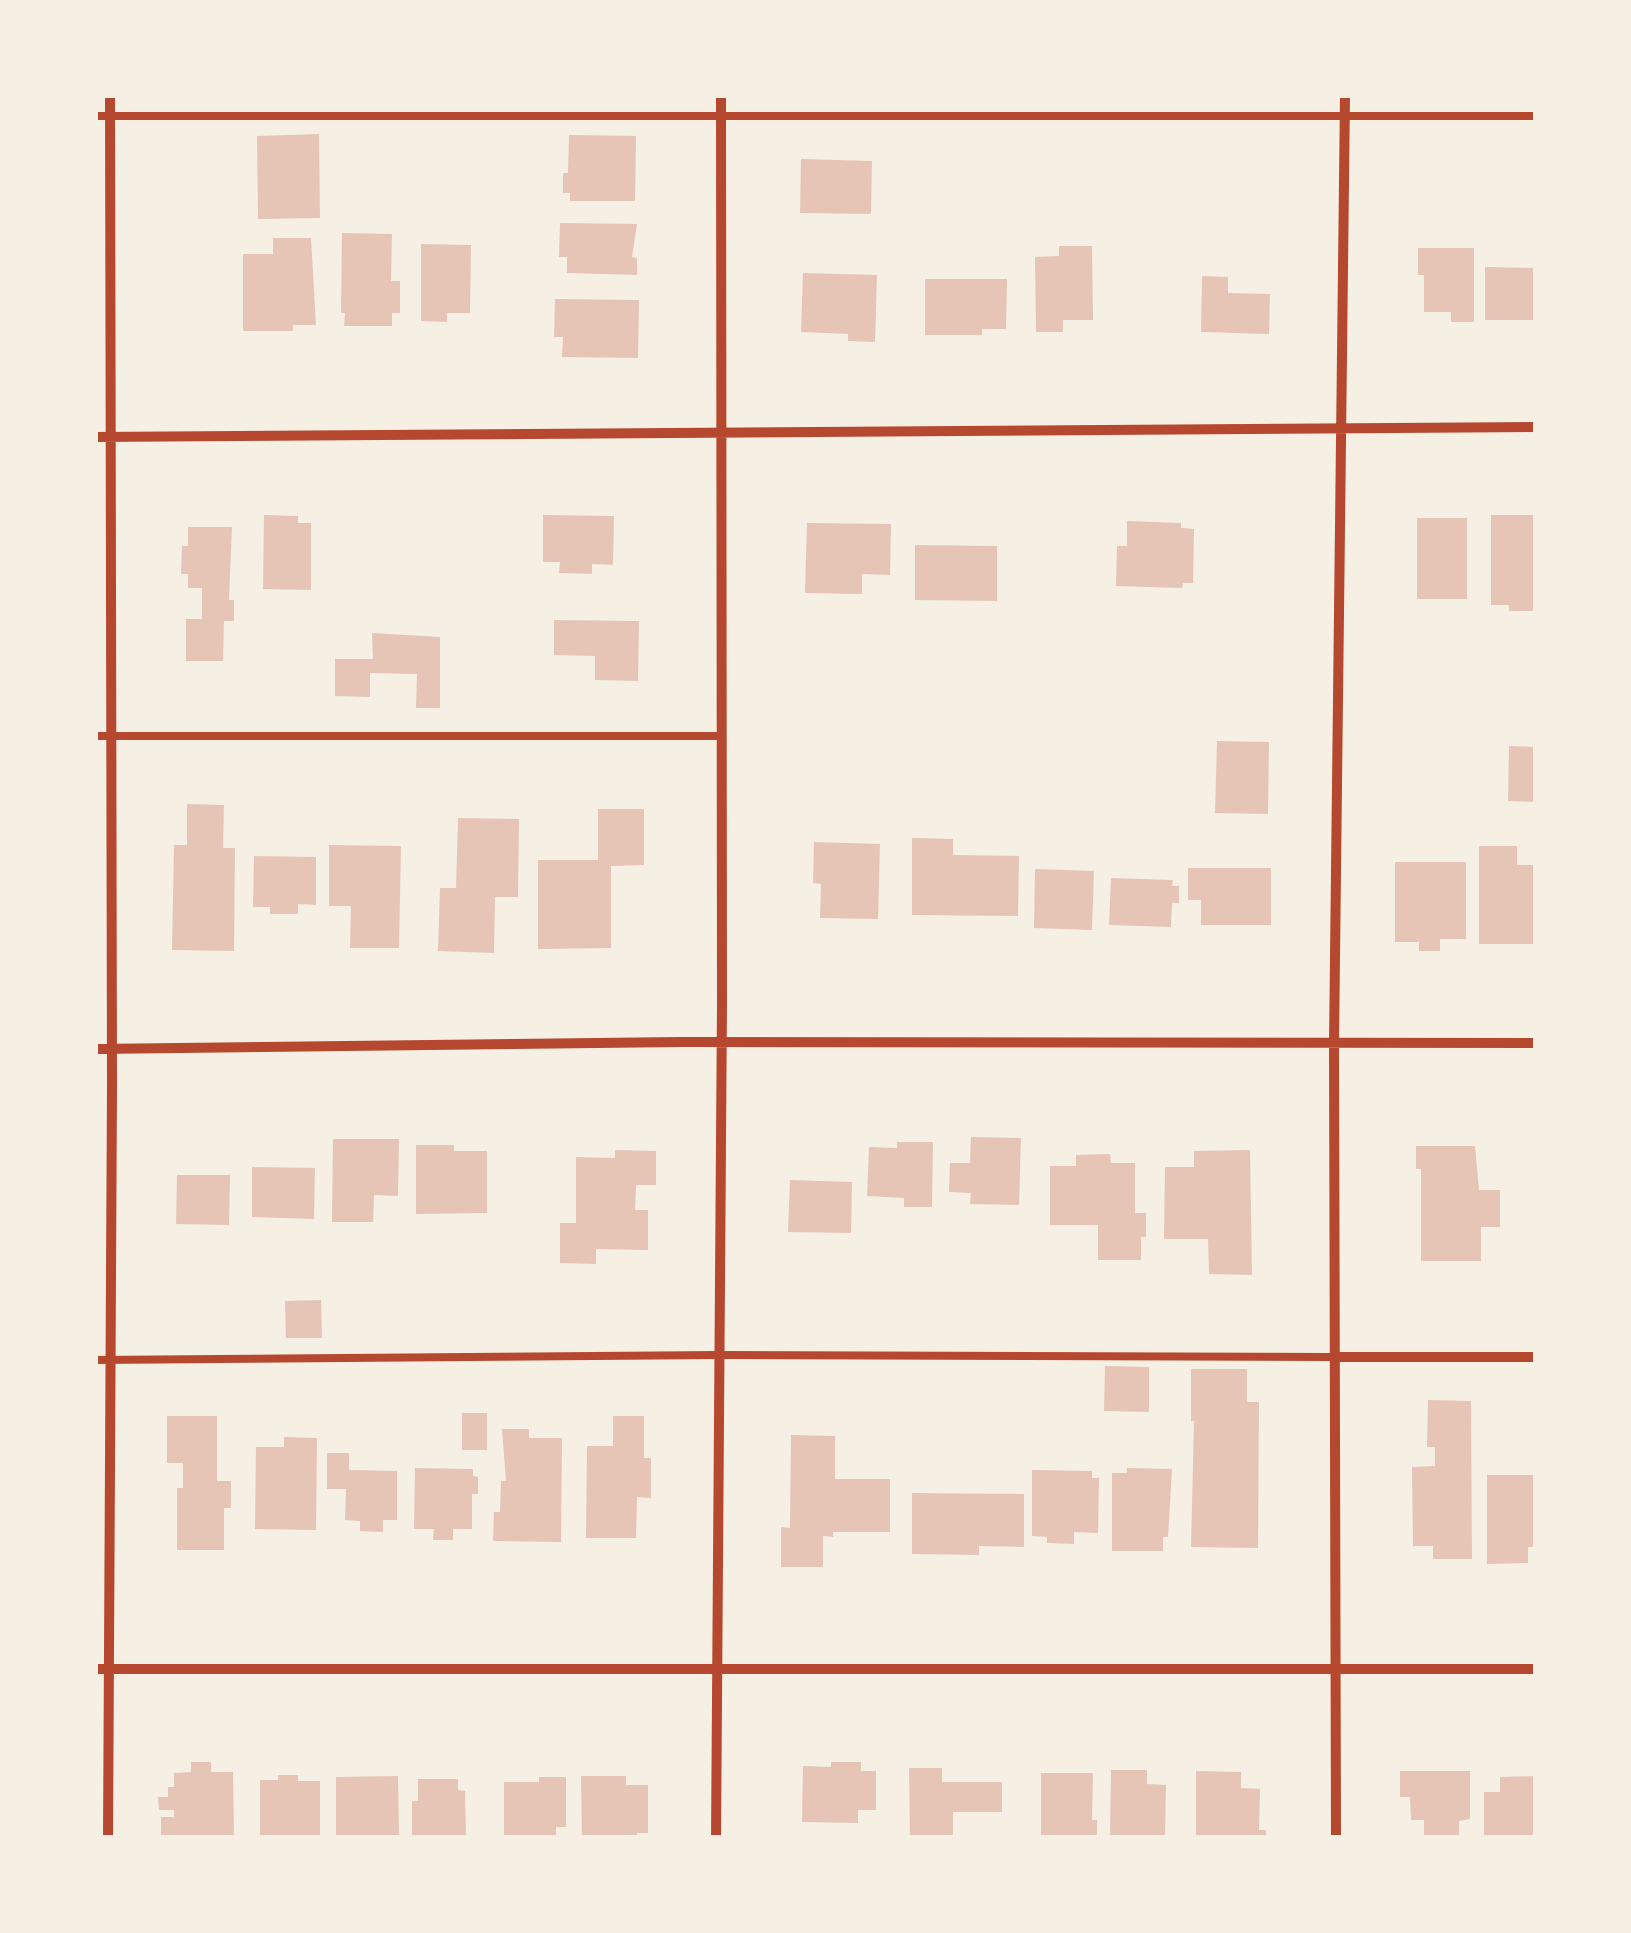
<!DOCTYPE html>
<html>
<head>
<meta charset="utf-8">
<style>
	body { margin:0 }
	#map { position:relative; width:1631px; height:1933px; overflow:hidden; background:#f6efe4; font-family:Spectral,serif }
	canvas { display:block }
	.frame { position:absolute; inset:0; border:98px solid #f6efe4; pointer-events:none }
</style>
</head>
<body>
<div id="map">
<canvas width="1631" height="1933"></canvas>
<div class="frame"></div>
</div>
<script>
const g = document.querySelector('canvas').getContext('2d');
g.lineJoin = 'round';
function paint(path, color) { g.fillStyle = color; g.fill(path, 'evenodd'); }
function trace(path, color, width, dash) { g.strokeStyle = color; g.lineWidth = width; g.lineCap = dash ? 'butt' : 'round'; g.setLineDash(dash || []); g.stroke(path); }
paint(new Path2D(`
	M319,134L320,218L258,219L257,136Z
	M569,135L636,136L635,201H570V193H563V173H568Z
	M801,159L872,161L871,214L800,213Z
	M560,223L637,224L632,257L637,258V275L567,273V257H559Z
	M342,233L392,234L391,281H400V313H392V326H344L345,313H341Z
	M273,238H311L316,325H293V331H243V254H273Z
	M421,244L471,245L470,313H447V322L421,321Z
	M1059,246H1092L1093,320H1063V332H1036L1035,257L1059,256Z
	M1418,248H1474V322H1451V312H1424V275H1418Z
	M1485,267L1536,268V320H1485Z
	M803,273L877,275L875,342L848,341V334L801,332Z
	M1202,276L1228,277V293L1270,294L1269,334L1201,332Z
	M925,279H1007L1006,329H982V335H925Z
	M555,299L639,300L638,358L562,357L563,337H554Z
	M264,515L298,516V523H311V590L263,589Z
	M543,515L614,516L613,565L592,564V574L559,573L560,562H543Z
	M1491,515H1536V611H1509V605H1491Z
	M1417,518H1467V599H1417Z
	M1127,521L1181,523V528L1194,529L1193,583H1183L1182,588L1116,586L1117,546H1127Z
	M807,523L891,524L890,575L862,574V594L805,593Z
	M188,527H232L229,600H234V621H224L223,661H186V619H202V588H188V574H181L182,546H188Z
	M915,545L997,546V601L915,600Z
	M554,620L639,621L638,681L595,680V656L554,655Z
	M372,633L440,637V708H416L417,674L370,673V697L335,696V659H373Z
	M1217,741L1269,742L1268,814L1215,813Z
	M1509,746L1536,747V802L1508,801Z
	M187,804L224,805L223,848H235L234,951L172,950L174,845H187Z
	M598,809H644V865L611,866V948L538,949V860H598Z
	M458,818L519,819L518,897H495L494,953L438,951L440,888H456Z
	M912,838L953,839V855L1019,856L1018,916L912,915Z
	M814,842L880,844L878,919L820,918L821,884L813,883Z
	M329,845L401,846L399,948H350L351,906H329Z
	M1479,846H1517V865H1536V944H1479Z
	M254,856L316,857V905L298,904V914H270V907H253Z
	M1395,862H1466V939H1440V951H1419V942H1395Z
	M1188,868H1271V925H1201V900H1188Z
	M1035,869L1094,871L1092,930L1034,928Z
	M1111,878L1173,880L1172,886H1179V903H1172L1171,927L1109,925Z
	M971,1137L1021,1138L1019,1205L970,1204L971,1193L949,1192L950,1163H970Z
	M333,1139H399L398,1196L374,1195L373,1222H332Z
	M897,1142H933L932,1207H904V1198L867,1196L869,1147L897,1148Z
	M416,1145H454V1151H487V1213L416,1214Z
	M1416,1146H1475L1479,1190H1500V1227H1481V1261H1421V1169H1416Z
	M615,1150L656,1151V1185H636L635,1210H648V1250L596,1249V1264L560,1263V1223H576V1157L615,1158Z
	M1250,1150L1252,1275L1209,1274L1208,1239H1164L1165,1167H1194V1151Z
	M1110,1154L1111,1163H1135V1213H1146V1237H1141V1260H1098V1225H1050V1166H1076V1155Z
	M252,1167L315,1168L314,1219L252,1217Z
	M177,1175H230L229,1225L176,1224Z
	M790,1180L852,1182L851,1233L788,1232Z
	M321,1300L322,1338H286L285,1301Z
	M1105,1366L1149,1367V1412L1104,1411Z
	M1191,1369H1247V1402H1259L1258,1548L1191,1547L1194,1421H1191Z
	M1428,1400L1471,1401L1472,1559H1433V1546H1413L1412,1467L1435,1466V1447H1427Z
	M462,1413H487V1450H462Z
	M167,1416H217V1481H231V1508H224V1550H177V1488H183V1463H167Z
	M613,1416H644V1458H651V1498L637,1497L636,1538H586L587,1446H613Z
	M502,1429H529V1438H562L561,1542L493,1541L494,1512H500L501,1481H506Z
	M791,1435L835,1436V1479H890V1532H833V1537L823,1536V1567H781V1527L790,1528Z
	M284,1437L317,1438L316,1530L255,1529L256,1447H284Z
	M327,1453H349V1470L397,1471V1520H383V1532L360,1531V1521L345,1520L346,1489H327Z
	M415,1468L473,1469V1476L478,1477V1494H472V1529H453V1540H433L434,1529H414Z
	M1127,1468L1172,1469L1168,1537H1163V1551H1112V1473H1127Z
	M1032,1470L1092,1471V1478H1099L1098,1533L1074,1532V1544L1047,1543V1537L1032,1536Z
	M1487,1475H1536V1547H1528V1563L1487,1564Z
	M912,1493L1024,1494V1547L979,1546V1555L912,1554Z
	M191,1762H211V1772H233L234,1838H161V1817H174V1810H159L158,1797H168V1787H174V1773L191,1772Z
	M831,1762H861V1771H876V1810H858V1823L802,1822L803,1766L831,1767Z
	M909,1768H942V1782H1002V1812H953V1838H910Z
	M1111,1770H1147V1784L1166,1785L1165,1838H1110Z
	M1196,1771L1241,1772V1788L1260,1789L1259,1830H1266V1838H1196Z
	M1400,1771H1470V1819L1459,1821V1838H1424V1820H1411L1410,1797H1400Z
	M1041,1773H1093L1092,1820H1097V1838H1041Z
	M278,1775H298V1781H320V1838H260V1780H278Z
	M398,1776L399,1835L336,1836V1777Z
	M581,1776H626V1785H648V1833H637V1838H582Z
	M1536,1776V1838H1484V1792H1500V1777Z
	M539,1777H566V1827H556V1835H538V1838H504V1782H539Z
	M418,1779H458V1790L465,1791L466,1838H412V1801H418Z`), '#e6c5b7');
trace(new Path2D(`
	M95,116H1536
	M95,736H720
	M95,1360L718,1355L1334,1357`), '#b5482f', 8);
trace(new Path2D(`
	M95,437L1536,427
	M95,1049L680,1042L1536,1043
	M1334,1357H1536
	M95,1669H1536
	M108,1838L112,1086L110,95
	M716,1838L722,1001L721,95
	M1336,1838L1334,1043L1345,95`), '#b5482f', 10);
</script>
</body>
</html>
